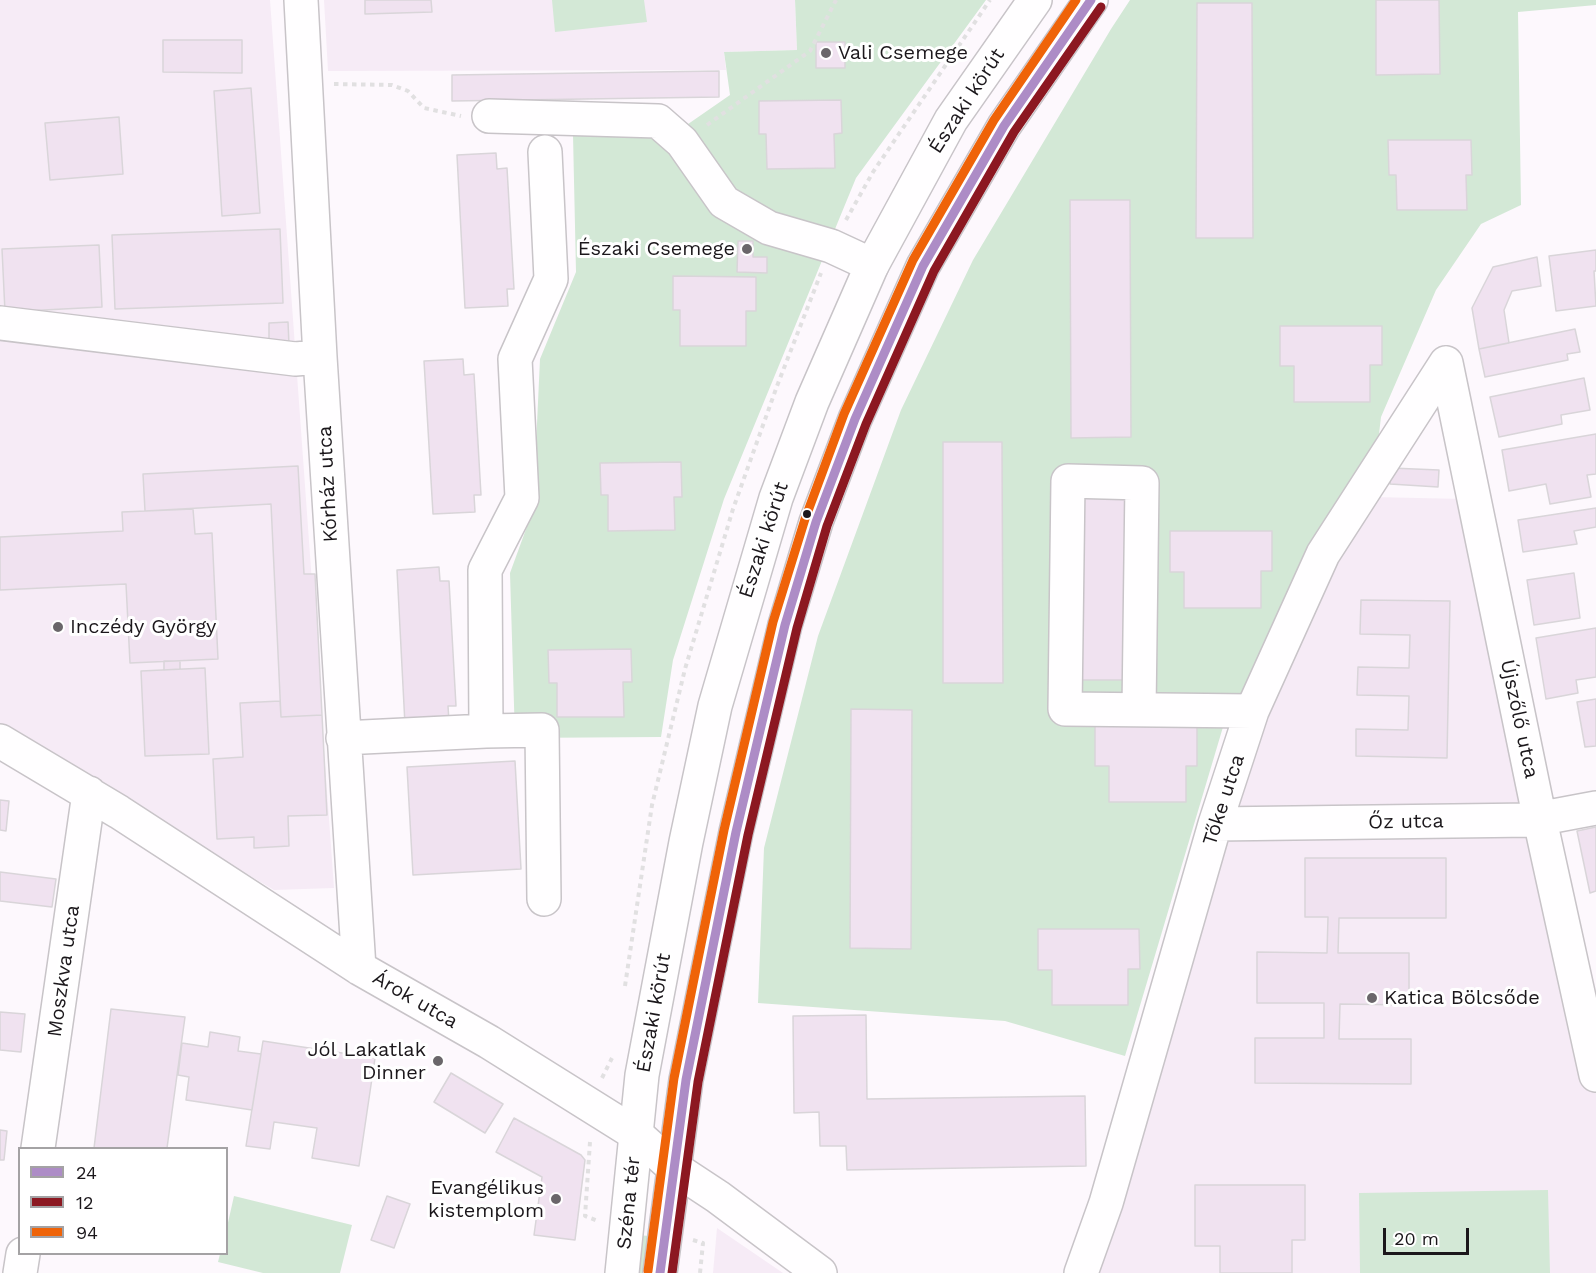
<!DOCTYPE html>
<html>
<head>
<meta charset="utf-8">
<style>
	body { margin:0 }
	#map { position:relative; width:1596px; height:1273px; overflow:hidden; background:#fdf8fd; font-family:"Work Sans",sans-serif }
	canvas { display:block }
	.legend { position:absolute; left:18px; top:1147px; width:210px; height:108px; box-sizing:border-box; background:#fff; border:2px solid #a4a2a4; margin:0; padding:8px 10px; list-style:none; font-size:18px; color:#1b171b }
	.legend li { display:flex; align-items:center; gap:12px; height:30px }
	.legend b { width:30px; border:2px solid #a4a2a4 }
	.scale { position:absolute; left:1383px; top:1228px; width:86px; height:27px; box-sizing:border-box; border:3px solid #1b171b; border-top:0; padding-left:8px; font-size:18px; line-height:21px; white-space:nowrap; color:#1b171b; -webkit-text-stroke:4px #fff; paint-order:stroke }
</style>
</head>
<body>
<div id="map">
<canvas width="1596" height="1273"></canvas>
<ul class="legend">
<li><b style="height:8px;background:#ad8cc6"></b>24</li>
<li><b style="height:8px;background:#8c1821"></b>12</li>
<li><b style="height:8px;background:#ef6308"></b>94</li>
</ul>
<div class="scale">20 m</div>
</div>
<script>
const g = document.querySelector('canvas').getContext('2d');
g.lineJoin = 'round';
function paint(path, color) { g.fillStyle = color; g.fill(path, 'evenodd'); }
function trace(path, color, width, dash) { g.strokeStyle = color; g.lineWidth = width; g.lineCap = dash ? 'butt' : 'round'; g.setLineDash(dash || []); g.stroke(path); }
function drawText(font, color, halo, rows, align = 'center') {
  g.font = font + ' "Work Sans",sans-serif'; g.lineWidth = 6; g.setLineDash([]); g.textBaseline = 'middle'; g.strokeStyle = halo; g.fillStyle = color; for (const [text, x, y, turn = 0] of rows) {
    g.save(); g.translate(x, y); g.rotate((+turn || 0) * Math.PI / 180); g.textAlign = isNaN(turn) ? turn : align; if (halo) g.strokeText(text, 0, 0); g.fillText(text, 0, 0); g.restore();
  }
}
paint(new Path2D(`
	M0,0H270L334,888L274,890L0,728Z
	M324,0H795L797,50L724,52L726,70L328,71Z
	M1372,497L1464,499L1525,808L1231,812L1263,709L1333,559Z
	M1532,820L1596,1075V1273H1081L1215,824Z
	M717,1228L783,1273H713Z`), '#f6ebf6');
paint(new Path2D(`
	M552,0H644L647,22L555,32Z
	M795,0H986L856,178L724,499L673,660L661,737L515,738L510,573L533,510L540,359L576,272L573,135L678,131L730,95L724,52L797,50Z
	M1130,0H1596V5L1518,12L1521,205L1481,224L1436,290L1381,417L1377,451L1223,727L1125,1056L1005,1021L758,1003L764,848L818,636L901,410L973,260L1111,29Z
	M1548,1190L1550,1273H1360L1359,1193Z
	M234,1196L352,1225L340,1273H263L218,1262L220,1254H226L227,1227Z
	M637,1235L649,1236L645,1273H632Z`), '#d3e8d6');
const building = new Path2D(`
	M365,0H431L432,12L365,14Z
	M1376,0H1439L1440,74L1376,75Z
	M1197,3H1252L1253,238H1196Z
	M163,40H242V73L163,72Z
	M816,42H845V68H816Z
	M719,71V97L452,101V75Z
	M251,88L260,213L222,216L214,91Z
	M841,100L842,133L834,134L835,168L767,169L766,134H759V101Z
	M119,117L123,174L50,180L45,123Z
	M1388,140H1471L1472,175H1466L1467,210H1397L1396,175H1389Z
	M496,153L497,169L507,168L514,289H507L508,306L465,308L457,155Z
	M1070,200H1130L1131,437L1071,438Z
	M280,229L283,303L115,309L112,235Z
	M738,241H753V257H767V273L737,272Z
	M99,245L102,307L5,312L2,249Z
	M1596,250V271H1594L1596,306L1556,311L1549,256Z
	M1537,257L1541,286L1512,291L1504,310L1509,343L1479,349L1472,308L1493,267Z
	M673,276L756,277V311H746V346H680V310H673Z
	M288,322L289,345H269V323Z
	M1280,326H1382V365H1370V402H1294V366H1280Z
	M1575,329L1580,352L1567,354L1568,360L1485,377L1479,349Z
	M463,359L464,375L474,374L481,495H474L475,512L433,514L424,361Z
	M1584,378L1590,410L1561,415L1562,424L1499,437L1490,397Z
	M1596,434V474L1587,475L1591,497L1550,504L1546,484L1509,491L1502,450Z
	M943,442H1002L1003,683H943Z
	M681,462L682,497H674L675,530L608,531V495H601L600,463Z
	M298,466L304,574H315L322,715L281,717L271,504L145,511L143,474Z
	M1391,468L1439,470L1438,487L1390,484Z
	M1078,495H1126V680H1078Z
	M1596,508V527L1574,531L1577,544L1523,552L1518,520Z
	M193,509L195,534L212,533L218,659L130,663L126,584L0,590V537L123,531L122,512Z
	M1170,531H1272V571H1261V608H1184V572H1170Z
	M439,567L440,581H449L456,706H448L449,722L405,725L397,570Z
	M1574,573L1580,618L1534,625L1527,580Z
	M1361,600L1450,601L1447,758L1356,756V729L1408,730L1409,696L1357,695L1358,667L1409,668L1410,635L1360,634Z
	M1596,628V677L1576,680L1578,693L1546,699L1536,638Z
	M631,649L632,682H623L624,717H557V683H549L548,650Z
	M164,661H180V669L164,670Z
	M205,668L209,754L145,756L141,671Z
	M1596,699V746L1585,747L1577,702Z
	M280,701L281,717L322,715L327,815L288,816L289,846L254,848V837L217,839L213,759L243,757L240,703Z
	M851,709L912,710L911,949L850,948Z
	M1095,726H1197V766H1186V802H1109V766H1095Z
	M515,761L521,869L413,875L407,767Z
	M0,800L9,801L6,831L0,830Z
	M1596,827V891L1590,893L1577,831Z
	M1305,858H1446V918H1339L1338,953H1409V1005L1340,1004L1339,1039H1411V1084L1255,1083V1038H1324V1003H1257V952L1327,953L1328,917H1305Z
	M0,872L56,879L52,907L0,901Z
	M1038,929H1139L1140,969H1128V1005H1052V970H1038Z
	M111,1009L185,1017L167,1148H94Z
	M0,1012L25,1014L21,1052L0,1050Z
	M866,1015L867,1099L1085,1096L1086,1166L847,1170L846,1146H820L819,1112L794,1113L793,1016Z
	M210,1032L240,1037L238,1051L261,1054L252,1110L186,1100L189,1077L178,1075L182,1043L208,1047Z
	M263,1041L375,1058L359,1166L312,1158L317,1128L274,1122L270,1149L246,1146Z
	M451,1073L503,1104L485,1133L434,1102Z
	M514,1118L581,1155L585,1160L575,1240L534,1235L542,1177L496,1152Z
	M0,1130L7,1131L4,1160H0Z
	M1195,1185H1305V1240H1292V1273H1220V1246H1195Z
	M387,1196L410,1204L394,1248L371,1240Z`);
paint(building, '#f0e2f0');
trace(building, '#d9d5d9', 1.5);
const minor = new Path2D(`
	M301,0L320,357L359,968
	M489,116L658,121L682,142L724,202L769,228L831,246L872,265
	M0,323L295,359L320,357
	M1446,363L1540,820L1596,1075
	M1139,710L1142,483L1068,481L1065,709L1252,711
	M486,731L542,730L544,899
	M343,738L486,731L485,570L522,498L515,359L551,279L545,152
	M0,741L119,812L359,968L489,1042L636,1134L674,1168L718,1197L820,1273
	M1215,824L1532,820L1596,808
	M38,1148L89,793
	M20,1273L23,1254
	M1081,1273L1106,1203L1215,824L1252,711L1323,554L1446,363`);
const major = new Path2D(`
	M622,1273L642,1075L686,842L715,706L776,498L812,402L872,265L951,120L1035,0
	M660,1273L686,1080L736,832L785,625L816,522L855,419L923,266L1004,126L1091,0`);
trace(minor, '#c8c4c8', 36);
trace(major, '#c8c4c8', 36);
trace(new Path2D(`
	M334,84L392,85L408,91L424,108L461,116
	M707,125L810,51L836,0
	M846,220L873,172L990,0
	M625,986L652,805L685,669L733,509L777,386L821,273
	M602,1078L612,1058
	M590,1142L585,1216L598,1221
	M693,1240L703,1243L700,1273`), '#e1e0e1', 4, [4.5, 4.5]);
trace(minor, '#fffeff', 33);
trace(major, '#fffeff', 33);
trace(new Path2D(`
	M660,1273L686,1080L736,832L785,625L816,522L855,419L923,266L1004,126L1091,0`), '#ad8cc6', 9);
trace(new Path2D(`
	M672,1273L698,1082L748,835L797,628L827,526L866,424L934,271L1014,132L1101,7`), '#8c1821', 9);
trace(new Path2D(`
	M648,1271L674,1078L724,830L773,622L805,519L844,414L913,260L994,120L1076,0`), '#ef6308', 9);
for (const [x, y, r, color] of [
	[826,53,6,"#6a666a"],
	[747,249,6,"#6a666a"],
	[807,514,5,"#1b171b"],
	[58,627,6,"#6a666a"],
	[1372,998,6,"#6a666a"],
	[438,1061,6,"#6a666a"],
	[556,1199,6,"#6a666a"]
]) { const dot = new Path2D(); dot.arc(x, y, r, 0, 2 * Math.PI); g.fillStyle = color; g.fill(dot); trace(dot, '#fff', 2); }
drawText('20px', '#1b171b', '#fff', [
	["Vali Csemege",838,53],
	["Északi Csemege",735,249,"right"],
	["Inczédy György",70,627],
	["Katica Bölcsőde",1384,998],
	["Jól Lakatlak",426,1050,"right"],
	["Dinner",426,1073,"right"],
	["Evangélikus",544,1188,"right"],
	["kistemplom",544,1211,"right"]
], 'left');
drawText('20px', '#1b171b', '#fff', [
	["Északi körút",967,101,-57],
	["Kórház utca",328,484,-93],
	["Északi körút",764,540,-72],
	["Újszőlő utca",1519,719,78],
	["Tőke utca",1224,800,-72],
	["Őz utca",1406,822,-1],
	["Moszkva utca",64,971,-82],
	["Árok utca",415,1000,30],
	["Északi körút",654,1013,-80],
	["Széna tér",629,1203,-84]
]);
</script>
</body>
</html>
